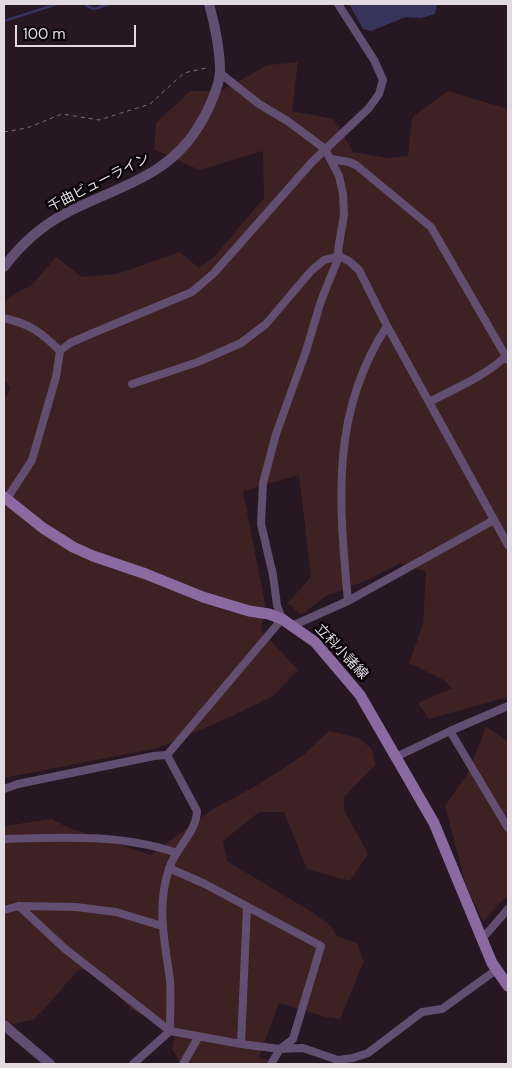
<!DOCTYPE html>
<html>
<head>
<meta charset="utf-8">
<style>
	body { margin:0 }
	#map { position:relative; width:512px; height:1068px; overflow:hidden; background:#261723; font-family:"DM Sans",sans-serif }
	canvas { display:block }
	.frame { position:absolute; inset:0; border:5px solid #e3d9e1; pointer-events:none }
	.scale { position:absolute; left:15px; top:25px; width:121px; height:22px; box-sizing:border-box; border:2px solid #e3d9e1; border-top:0; padding-left:6px; font-size:15px; line-height:18px; white-space:nowrap; color:#e3d9e1; -webkit-text-stroke:4px #0b0509; paint-order:stroke }
</style>
</head>
<body>
<div id="map">
<canvas width="512" height="1068"></canvas>
<div class="frame"></div>
<div class="scale">100 m</div>
</div>
<script>
const g = document.querySelector('canvas').getContext('2d');
g.lineJoin = 'round';
function paint(path, color) { g.fillStyle = color; g.fill(path, 'evenodd'); }
function trace(path, color, width, dash) { g.strokeStyle = color; g.lineWidth = width; g.lineCap = dash ? 'butt' : 'round'; g.setLineDash(dash || []); g.stroke(path); }
function drawText(font, color, halo, rows, align = 'center') {
  g.font = font + ' "DM Sans","Noto Sans JP",sans-serif'; g.lineWidth = 5; g.setLineDash([]); g.textBaseline = 'middle'; g.strokeStyle = halo; g.fillStyle = color; for (const [text, x, y, turn = 0] of rows) {
    g.save(); g.translate(x, y); g.rotate((+turn || 0) * Math.PI / 180); g.textAlign = isNaN(turn) ? turn : align; if (halo) g.strokeText(text, 0, 0); g.fillText(text, 0, 0); g.restore();
  }
}
paint(new Path2D(`
	M298,62L292,111L334,119L353,152L387,158L408,156L412,117L448,91L508,109V697L429,719L418,703L452,688L445,681L409,663L423,624L426,572L400,563L368,580L326,596L301,615L288,603L311,577L299,475L243,491L265,604L261,630L298,670L273,696L230,717L158,748L4,778V400L11,388L4,380V304L8,298L33,284L56,257L82,277L117,274L180,252L199,268L215,256L264,198L263,151L199,170L154,149L156,123L190,91H221L268,65Z
	M486,727L508,741V895L483,921L467,889L445,806L467,775Z
	M329,731L359,738L372,749L375,765L344,797V810L368,854L350,881L307,869L284,812H259L223,841L227,861L312,912L331,926L337,936L357,943L364,961L340,1019L326,1017L279,1003L259,1057L275,1064H181L172,1049L176,1030L132,1010L92,969L78,970L47,1006L33,1020L4,1026V826L52,819L69,828L151,855L213,809L259,784L302,756Z`), '#3e2122');
paint(new Path2D(`
	M349,4H437L435,14L421,18L406,17L371,31L363,29Z`), '#38335d');
trace(new Path2D(`
	M86,4L87,6L94,9L110,4
	M4,21L57,4`), '#38335d', 2.5);
trace(new Path2D(`
	M4,132L27,128L62,114L99,120L150,104L184,73L206,68L209,70`), '#7c707a', 1, [4, 4]);
trace(new Path2D(`
	M331,159L349,162L356,165L431,227L508,360
	M4,318C30,324 41,332 60,351
	M132,384L198,362L241,343L266,324L311,271L324,260L339,256L349,261L359,270L387,326L508,545
	M429,402C454,389 487,375 506,356
	M6,500L32,460L56,377L60,351L70,343L93,333L192,292L214,273L312,162L369,108L379,94L383,80L374,60L338,4
	M348,601C339,503 330,413 387,326
	M294,625L348,601L494,520
	M450,731L508,828
	M167,755L197,811C196,834 175,848 169,869C156,907 165,942 170,980C171,997 170,1014 170,1031
	M396,757L450,731L508,706
	M4,789L18,784L154,756L167,755L282,619L277,605L273,575L261,524L263,483L276,434L306,351L321,301L339,256L338,250L344,215L343,194L339,176L325,149L289,122L259,104L220,73
	M4,839C62,837 122,834 177,853
	M169,868L205,884L321,946L293,1039L280,1049L271,1064
	M19,906L64,948L170,1031L241,1044L280,1049L303,1048L338,1060L353,1058L368,1053L422,1012L442,1009L492,973L498,971
	M4,910L19,906L76,907L116,912L162,926
	M482,939L508,909
	M241,1044L247,907
	M133,1064L170,1031
	M183,1064L199,1036`), '#624e70', 8);
trace(new Path2D(`
	M4,267C21,244 44,224 70,211C120,186 170,176 200,124C207,113 220,85 220,71C220,49 215,26 209,4
	M4,1025L50,1064`), '#624e70', 10);
trace(new Path2D(`
	M4,497L43,528L73,547L93,556L146,574L203,597L249,611L269,614L282,619L315,642L360,695L434,823L482,939L492,963L508,986`), '#8a6aa0', 11);
drawText('14px', '#e3d9e1', '#0b0509', [
	["千曲ビューライン",99,183,-27],
	["立科小諸線",341,652,47]
]);
</script>
</body>
</html>
